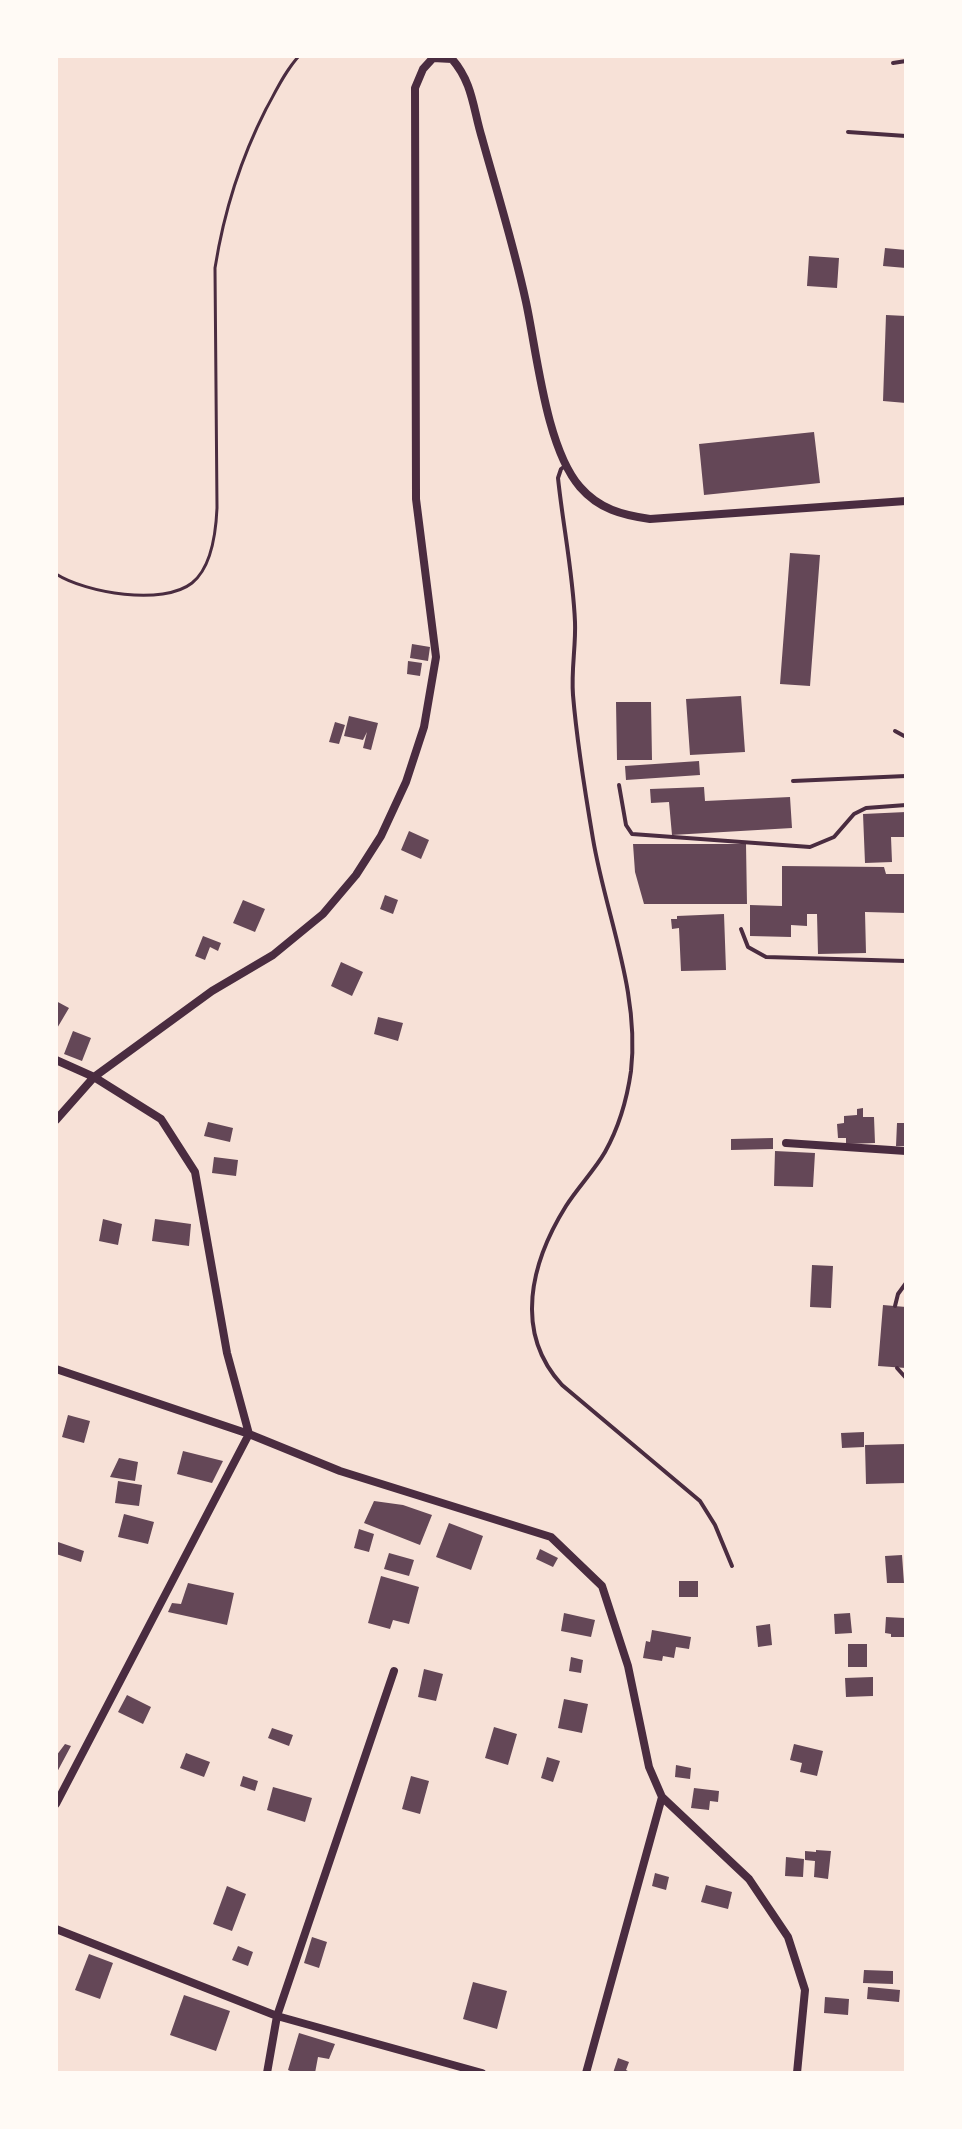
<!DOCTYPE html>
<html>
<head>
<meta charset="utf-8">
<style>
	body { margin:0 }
	#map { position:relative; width:962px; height:2129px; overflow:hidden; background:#f7e1d7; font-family:"Golos Text",sans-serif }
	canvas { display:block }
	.frame { position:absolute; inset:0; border:58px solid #fffaf5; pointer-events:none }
</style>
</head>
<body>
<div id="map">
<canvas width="962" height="2129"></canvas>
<div class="frame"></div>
</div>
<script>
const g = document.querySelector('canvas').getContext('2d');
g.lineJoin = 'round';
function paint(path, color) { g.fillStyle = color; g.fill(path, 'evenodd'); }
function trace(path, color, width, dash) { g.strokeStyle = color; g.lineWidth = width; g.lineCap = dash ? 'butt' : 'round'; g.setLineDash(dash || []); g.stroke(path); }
paint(new Path2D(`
	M885,248L906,250V268L883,266Z
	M809,256L839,258L837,288L807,286Z
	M886,315L906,316V403L883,401Z
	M814,432L820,483L704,495L699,444Z
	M790,553L820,555L810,686L780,684Z
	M412,644L430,647L428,661L410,658Z
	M408,661L422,663L420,676L407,674Z
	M741,696L745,752L690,755L686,699Z
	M616,702H651L652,760H617Z
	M349,716L378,723L371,750L363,748L367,732L363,740L344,736Z
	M335,722L345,725L339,744L329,742Z
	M699,761L700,775L626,780L625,766Z
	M704,787L705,801L790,797L792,828L672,835L669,802L651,803L650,789Z
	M906,812V837H891L892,862L865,863L863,814Z
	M409,831L429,840L421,859L401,850Z
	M633,844H746L747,904H644L635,872Z
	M782,866L884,867L886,874H906V913L865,912L866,953L818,954L817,914H807V926L791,925V937L750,936V905L782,906Z
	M385,895L398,900L393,914L380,909Z
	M243,900L265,909L255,932L233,923Z
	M724,914L726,970L681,971L679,928L672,929L671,919H677V916Z
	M203,936L221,943L218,951L210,947L205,960L195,956Z
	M341,962L363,972L352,996L331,986Z
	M56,1001L69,1008L56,1030Z
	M378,1017L403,1023L398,1041L374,1034Z
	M73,1031L91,1038L82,1061L64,1054Z
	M863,1108V1117H874L875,1143L846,1144V1138H838L837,1124L844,1123V1116L857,1115V1109Z
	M208,1122L233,1128L230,1142L204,1136Z
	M897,1123H906V1146H896Z
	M773,1138V1149L731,1150V1139Z
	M775,1151L815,1153L813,1187L774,1186Z
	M214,1157L238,1160L236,1176L212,1173Z
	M103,1219L122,1224L118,1245L99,1241Z
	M155,1219L191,1224L189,1246L152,1241Z
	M812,1265L833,1266L831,1308L810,1307Z
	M883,1305L906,1307V1368L878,1366Z
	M68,1415L90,1421L84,1443L62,1437Z
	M864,1432V1447L842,1448L841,1433Z
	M906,1444V1483L866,1484L865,1445Z
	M183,1451L223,1461L212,1483L177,1474Z
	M119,1458L138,1462L135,1481L110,1477Z
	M118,1481L142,1485L139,1506L115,1503Z
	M374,1501L403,1505L432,1515L420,1545L364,1523Z
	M124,1514L154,1522L148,1544L118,1537Z
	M449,1523L483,1536L471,1570L436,1557Z
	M359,1529L374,1534L369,1552L354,1548Z
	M58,1542L84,1551L81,1562L56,1554Z
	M540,1549L558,1558L553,1567L536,1559Z
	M389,1553L414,1560L409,1576L384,1569Z
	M902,1555L904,1583H887L885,1556Z
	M381,1576L419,1587L409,1624L393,1620L390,1629L368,1623Z
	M679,1581H698V1597H679Z
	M188,1583L234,1593L227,1625L168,1612L172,1603L181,1604Z
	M564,1613L595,1620L591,1637L561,1631Z
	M850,1613L852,1633L835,1634L834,1614Z
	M886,1617L905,1618L906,1637H891V1634L885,1633Z
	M770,1624L772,1645L758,1647L756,1626Z
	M652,1630L691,1637L689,1649L676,1647L674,1658L663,1656L662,1661L643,1658L646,1641L650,1642Z
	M848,1644H867V1667H848Z
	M571,1657L583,1660L581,1673L569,1671Z
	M424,1669L443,1674L436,1701L418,1697Z
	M873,1677V1696L846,1697L845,1678Z
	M127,1695L151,1707L143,1724L118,1712Z
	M564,1699L588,1704L582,1733L558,1728Z
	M494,1727L517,1734L508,1765L485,1758Z
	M272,1728L293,1735L289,1746L268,1738Z
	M65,1744L71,1746L56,1774V1756Z
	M794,1744L823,1751L817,1776L800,1772L802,1763L790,1760Z
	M186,1753L210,1762L204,1777L180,1768Z
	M547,1757L560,1761L553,1782L541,1778Z
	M676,1765L691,1768L690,1779L675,1777Z
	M243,1776L258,1781L255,1791L240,1786Z
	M411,1776L429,1781L420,1814L402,1809Z
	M273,1787L312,1798L305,1822L267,1810Z
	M694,1788L719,1791L718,1802L710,1801L709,1810L691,1808Z
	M816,1850L831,1851L828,1879L814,1877L815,1861L805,1860V1851L816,1852Z
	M786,1857L804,1859L803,1877L785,1876Z
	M655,1873L669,1877L666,1890L652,1886Z
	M706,1885L732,1892L728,1909L701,1902Z
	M227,1886L246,1894L232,1931L213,1924Z
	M312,1937L327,1942L319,1968L304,1963Z
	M238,1946L253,1952L248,1966L232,1960Z
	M89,1954L113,1963L100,1999L75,1990Z
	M864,1970L893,1971V1984L863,1983Z
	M473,1982L507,1991L497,2029L463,2019Z
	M868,1987L900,1990L899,2002L867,1999Z
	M184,1995L230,2011L216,2051L170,2035Z
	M825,1997L849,1999L848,2015L824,2013Z
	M299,2033L335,2044L329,2059L318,2057L315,2073H295L288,2070Z
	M618,2058L629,2062L626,2070L632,2073H613Z`), '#644757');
trace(new Path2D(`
	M56,574C86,593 163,606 192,583C212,567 216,531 217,508L215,268C224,211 240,160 266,109C276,91 285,71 299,56`), '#4a2c40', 3);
trace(new Path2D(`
	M893,63L906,61
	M848,132L906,136
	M565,466L561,469L558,478C563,526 573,573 575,622C576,646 571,670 573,695C577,743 585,792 593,839C606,916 640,992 631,1071C627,1099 619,1127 605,1152C594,1171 578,1187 566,1206C531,1262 513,1332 562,1385L700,1501L715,1525L732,1566
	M895,731L906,737
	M793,781L906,776
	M619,785L626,825L632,834L810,847L834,837L854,814L866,808L906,805
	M741,929L748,947L766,957L906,961
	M895,1306L898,1294L906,1283
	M897,1368L906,1378`), '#4a2c40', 4);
trace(new Path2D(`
	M56,1060L94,1077L161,1119L195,1172L227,1353L249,1434
	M56,1120L94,1077L212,991L273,955L323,914L356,875L381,836L406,782L424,727L436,657L416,499L415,88L423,69L433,58L452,59C473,83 473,109 482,138C497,192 514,246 526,302C537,353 546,448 580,487C599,509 622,515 650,519L906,501
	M786,1143L906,1151
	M56,1369L249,1434L340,1471L551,1537L602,1586L628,1666L649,1767L662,1797L749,1879L788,1937L805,1990L797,2073
	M56,1804L249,1434
	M56,1929L277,2016L482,2073
	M267,2073L277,2016L394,1671
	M586,2073L662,1797`), '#4a2c40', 8);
</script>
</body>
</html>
